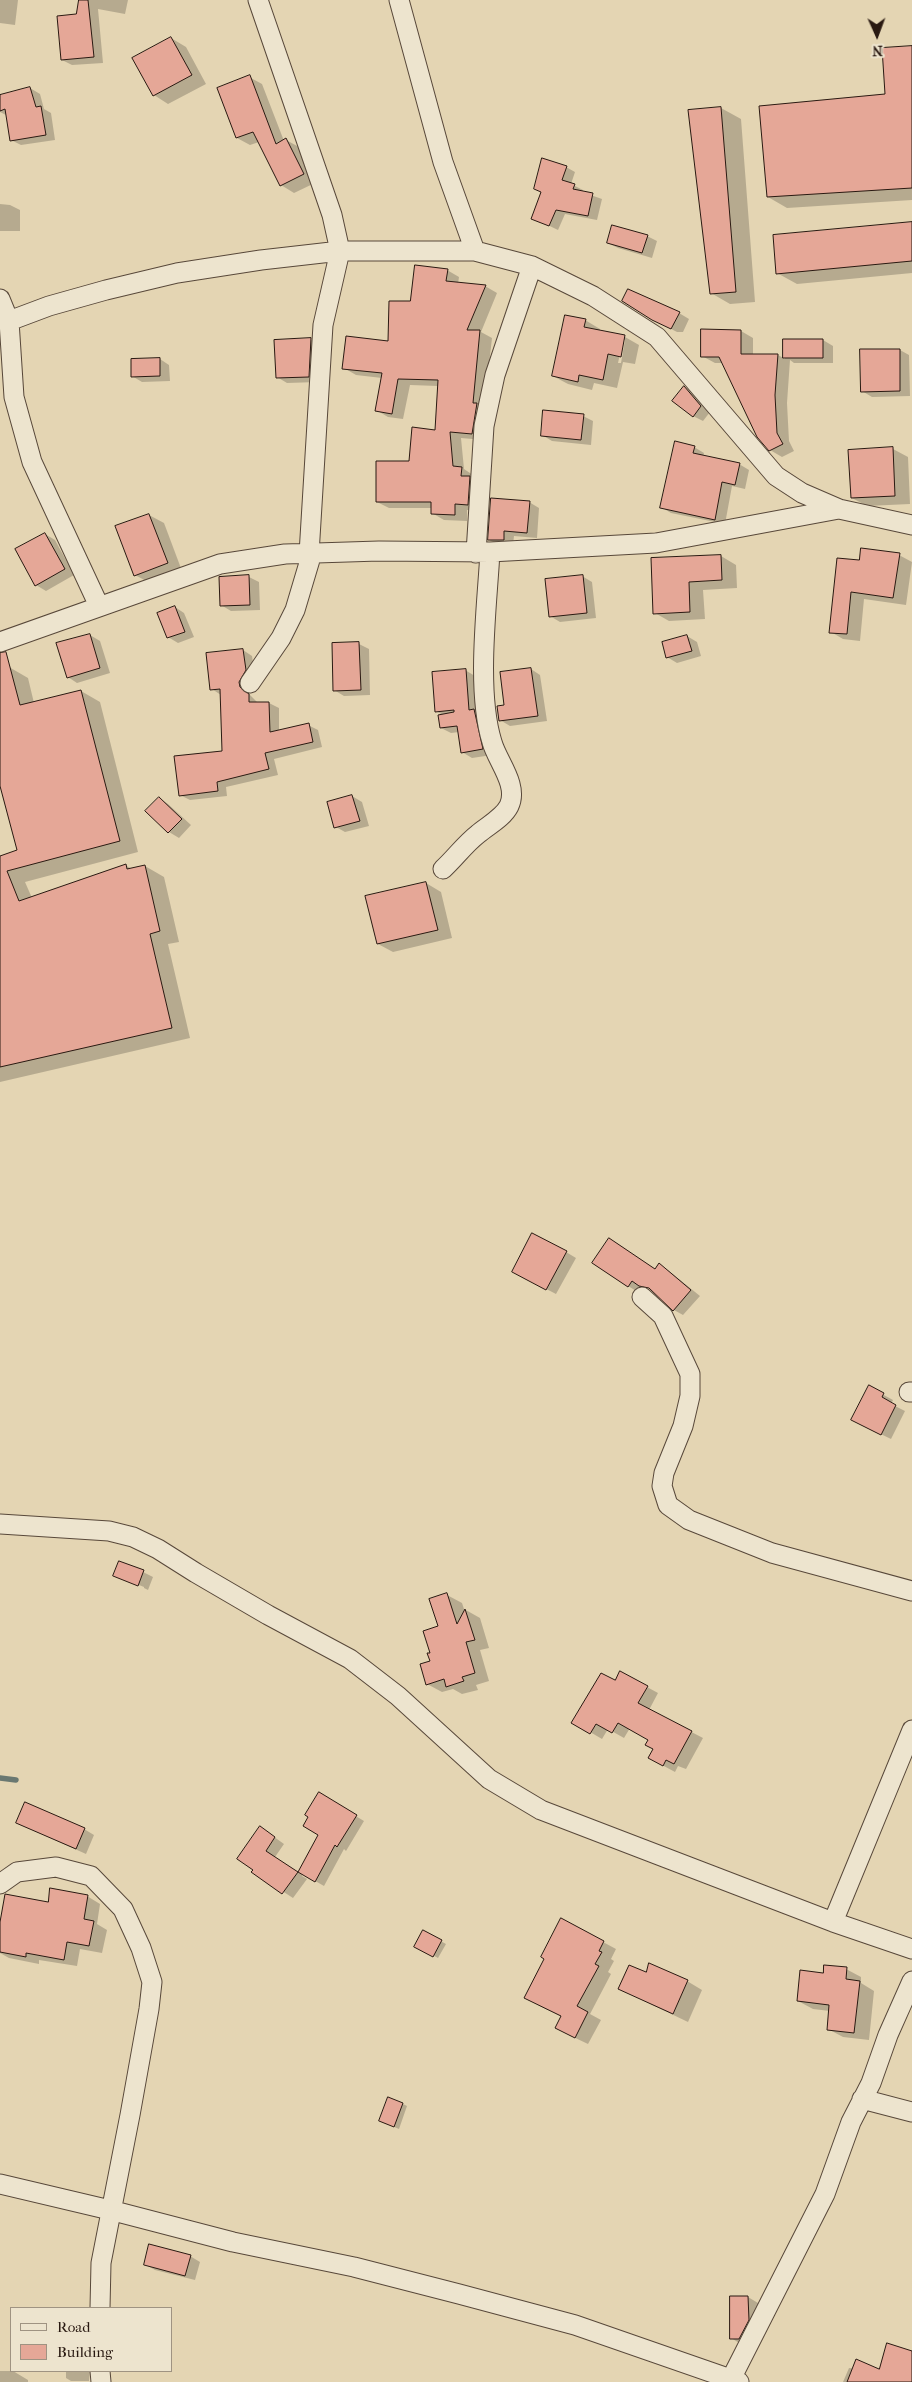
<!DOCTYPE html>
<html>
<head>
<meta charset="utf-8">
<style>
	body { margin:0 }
	#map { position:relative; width:912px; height:2382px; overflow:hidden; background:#e4d5b3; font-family:"IM FELL French Canon",serif }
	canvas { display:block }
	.legend { position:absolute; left:10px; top:2307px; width:162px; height:65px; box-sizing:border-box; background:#ede4ce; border:1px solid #9f9382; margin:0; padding:6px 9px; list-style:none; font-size:15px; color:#291911 }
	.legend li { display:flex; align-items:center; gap:10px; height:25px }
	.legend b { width:25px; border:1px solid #9f9382 }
	.north { position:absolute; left:852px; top:10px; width:50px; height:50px; -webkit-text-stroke:4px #ede4ce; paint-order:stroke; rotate:178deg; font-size:14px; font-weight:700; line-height:20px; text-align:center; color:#291911 }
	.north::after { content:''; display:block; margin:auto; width:18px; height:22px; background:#291911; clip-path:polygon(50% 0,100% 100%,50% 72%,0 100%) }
</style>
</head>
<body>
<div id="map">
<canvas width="912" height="2382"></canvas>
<ul class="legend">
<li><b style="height:6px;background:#ede4ce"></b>Road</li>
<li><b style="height:14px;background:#e5a797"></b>Building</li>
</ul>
<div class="north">N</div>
</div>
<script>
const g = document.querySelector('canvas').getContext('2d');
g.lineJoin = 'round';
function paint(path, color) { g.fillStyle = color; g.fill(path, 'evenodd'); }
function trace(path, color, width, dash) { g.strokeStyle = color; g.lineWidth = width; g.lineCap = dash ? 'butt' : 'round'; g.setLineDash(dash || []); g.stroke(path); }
paint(new Path2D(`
	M0,0H18L15,25L0,23Z
	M80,0H128L125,14L98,9L103,63L72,65L62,60L77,15Z
	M171,38L186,47L206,84L168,104L154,95Z
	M912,47V200L787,208L768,197L887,95Z
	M249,77L262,84L284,141L286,140L299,147L317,182L294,193L281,185L259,142L250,145L237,138L218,89Z
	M30,88L40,94L44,109L51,113L55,140L21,145L11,140L8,116L0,112V96Z
	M721,108L741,119L755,302L730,304L711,293Z
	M566,167L575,172L571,184L583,190L582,192L602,199L597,220L565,214L558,230L533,218Z
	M0,204L10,205L20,210V231H0Z
	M912,223V273L797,284L777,273Z
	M647,236L657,241L652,258L618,248L608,243Z
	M447,270L459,277L458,284L485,286L497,293L481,332L492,338L484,409V440L461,438L464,469L473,475L479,511L467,510V521L444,520L432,513V508H389L377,502L436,432L438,386L410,385L403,419L388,417L376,410L382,378L356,375L344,368L389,342L411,303Z
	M679,313L689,319L683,332H677L652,319Z
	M585,320L600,329V331L625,337L639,345L635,364L623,362L617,388L594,383L592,390L568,384L553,376ZM623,340H625L621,363H618Z
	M741,331L753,338V355H778L785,359V340H823L833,346V363H794L790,360L787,403L789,441L794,451L782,457L770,450L723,363H715L702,356Z
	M311,340L320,345L318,382L287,383L277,377Z
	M900,350L909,355L910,396L872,397L862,391Z
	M160,359L169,365L170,381L142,382L132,376Z
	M684,387L694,393L710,412L703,421L693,416Z
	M583,416L593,421L591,445L552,441L542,435Z
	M694,447L704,453L703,457L739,464L749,470L745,489L732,486L725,524L671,513L661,507Z
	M893,449L908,457L910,504L867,506L852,498Z
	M529,502L539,508L537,538L514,536L513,545H499L489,540Z
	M149,515L164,523L182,571L150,583L135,575Z
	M45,534L55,540L74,575L46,591L36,585Z
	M899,555L912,562L906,605L864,599L860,641L843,639L831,632L861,562Z
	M721,556L736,565L737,588L703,590L705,619L669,621L655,613L652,559Z
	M582,576L592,582L596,618L560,622L550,616Z
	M249,577L259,582L260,610L231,611L221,605L220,578Z
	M175,607L184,613L194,637L178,643L168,637Z
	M90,635L100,641L110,673L77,683L68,677Z
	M687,636L697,642L701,656L677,663L667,657Z
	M359,644L369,649L370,695L344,696L334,690Z
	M243,650L252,656L255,676L248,688L250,695L258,703H269L279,708V731L308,725L318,730L322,747L274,759L278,775L226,787L227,796L190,800L180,795L223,752L221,695L212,689Z
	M9,667L28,678L34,703L81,691L100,702L138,852L25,882L32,898L125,865L132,869L145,866L164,877L179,942L168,944L190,1038L0,1082V859L18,851L0,782V669Z
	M531,669L540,675L547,721L510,726L500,720L506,706Z
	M465,670L475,676L492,755L472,758L462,752L459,732L451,733L441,728L443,715L436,711Z
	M352,796L362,802L369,826L345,832L336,827Z
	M159,798L168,804L191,825L179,838L169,832L147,811Z
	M426,883L441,892L452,938L393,952L378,944Z
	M610,1239L656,1270L660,1265L669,1271L700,1296L683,1315L674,1310L655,1292L646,1289L655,1291L656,1288L640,1285L642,1287L638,1292L628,1286Z
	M566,1252L576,1258L556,1294L523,1277Z
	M869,1387L893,1400L891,1404L905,1411L891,1439L862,1425Z
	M143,1572L153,1577L148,1590L144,1588V1587L114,1575Z
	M447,1595L462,1603L464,1609L480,1618L489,1648L480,1650L489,1681L476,1685L478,1690L462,1694L453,1689L442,1692L427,1684L431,1653Z
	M615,1682L647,1687L658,1693L649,1710L703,1738L686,1769L678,1766L675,1772L649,1758L654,1749L649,1739L630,1728L624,1738L608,1729L602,1739L573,1722Z
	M319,1794L364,1821L346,1851L344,1849L324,1886L303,1874L302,1876L307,1879L293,1898L253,1872L270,1834L284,1844L275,1857L299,1873L319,1835Z
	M17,1823L84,1829L94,1835L86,1854Z
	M87,1896L100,1904L97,1924L107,1930L102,1953L80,1949L77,1966L39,1960V1964L9,1958L0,1953V1929L49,1904Z
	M424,1932L446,1944L438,1958L416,1946Z
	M603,1942L616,1949L611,1959L614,1961L608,1972L611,1974L590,2014L601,2020L588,2044L569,2035L562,2017L538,2005Z
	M846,1969L861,1977V1983L874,1991L869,2040L843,2037L828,2029L830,2011L813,2009L798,2001L824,1974Z
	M646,1974L687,1981L702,1990L688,2022L619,1989Z
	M403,2104L407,2106L399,2129L380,2121Z
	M190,2256L200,2262L195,2280L155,2270L146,2265Z
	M748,2297L758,2303V2325L741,2344L731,2338Z
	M912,2353V2382H843L849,2368L880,2371Z
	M0,2371H13L28,2380V2382H0Z
	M66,2371H90L89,2381H71L66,2378Z`), '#0003');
trace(new Path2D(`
	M0,1778L16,1780`), '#6a7871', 5.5);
const building = new Path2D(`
	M79,0H88L94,57L61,60L57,16L76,14Z
	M171,37L192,75L153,96L132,58Z
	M912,46V188L767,197L759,106L885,94L882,48Z
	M250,75L276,144L286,138L304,174L280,186L253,132L236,138L217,88Z
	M30,87L36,107L41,106L46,135L10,141L5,109L0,111V95Z
	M721,107L736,292L710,294L688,110Z
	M542,158L567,166L562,180L575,184L573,189L593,193L588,216L556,210L549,226L531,219L541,192L534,189Z
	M912,222V261L776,274L773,235Z
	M612,225L648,235L642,253L607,243Z
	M415,265L448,269L446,281L486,285L467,330H480L473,403H477L472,434L450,432L453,466L462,467L461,476H470L468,505L455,504V515L431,514V502H376V461H409L412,427L435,430L438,380L398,379L392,414L375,411L382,373L342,369L346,336L388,341L389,301H410Z
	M628,289L680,312L671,329L652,320L622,301Z
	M565,315L586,319L584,327L625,335L621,357L608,354L603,380L579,375L578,382L552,376Z
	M701,329L741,330V354H778L775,395L777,433L783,444L769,451L757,437L719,357H701Z
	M311,338L309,377L276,378L274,340Z
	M783,339H823V358H783Z
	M860,349H900V391L861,392Z
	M160,358V376L131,377V359Z
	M684,386L701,406L693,417L672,401Z
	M543,410L584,414L581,440L541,436Z
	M675,441L695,446L693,453L740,463L735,485L722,482L715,520L660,508Z
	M893,447L895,496L851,498L848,450Z
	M491,498L530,501L527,533L504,531V540H488Z
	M149,514L168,563L134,576L115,526Z
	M45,533L65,569L35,586L15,549Z
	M861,548L900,553L893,598L851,592L847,634L829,633L837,558L859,560Z
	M721,555L722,580L689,582L690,612L653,614L651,558Z
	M249,575L250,605L220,606L219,577Z
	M583,575L587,613L549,617L545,579Z
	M175,606L185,632L167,638L157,613Z
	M90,634L100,668L67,678L56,643Z
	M687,635L692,651L666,658L662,642Z
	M359,642L361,690L333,691L332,643Z
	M243,649L246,670L239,682L240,687L249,694V702H269L270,732L309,723L313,742L265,753L269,769L217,782L218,791L179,796L174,756L222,751L220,689L210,690L206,653Z
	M6,652L20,705L81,690L120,841L7,871L19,901L126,864L127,869L145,865L160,931L150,934L172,1028L0,1067V856L17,850L0,786V653Z
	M531,668L538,716L499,721L497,706L504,705L500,672Z
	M466,669L469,710L474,709L483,749L461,753L457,726L440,728L438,715L454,712V710L435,712L432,672Z
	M352,795L360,821L334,828L327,802Z
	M159,797L182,819L168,833L145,811Z
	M426,882L438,930L377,944L365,896Z
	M532,1233L567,1251L546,1290L512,1272Z
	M609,1238L655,1269L659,1263L691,1290L673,1311L649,1288L639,1286L632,1281L628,1287L592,1263Z
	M869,1385L884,1393L882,1397L896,1405L881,1435L851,1420Z
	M119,1561L144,1570L138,1586L113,1576Z
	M447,1593L457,1624L465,1609L475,1640L466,1642L475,1673L462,1677L464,1681L446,1687L444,1679L426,1685L420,1664L430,1661L427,1653H430L423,1631L438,1626L429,1599Z
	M620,1671L648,1686L638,1703L692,1731L674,1764L666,1760L663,1766L648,1758L653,1749L645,1745L648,1740L618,1723L612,1733L596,1724L590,1734L571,1723L601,1673L615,1680Z
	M319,1792L357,1815L337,1847L335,1845L315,1882L298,1872L318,1835L303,1826L308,1817L305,1815Z
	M25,1802L85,1828L76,1849L16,1823Z
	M260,1826L275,1837L266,1851L298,1872L282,1894L251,1872L253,1870L237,1859Z
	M50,1888L88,1895L84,1919L94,1921L89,1946L67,1942L64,1960L26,1953V1957L0,1952V1922L5,1894L48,1902Z
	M561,1918L604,1941L599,1951L602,1952L595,1964L599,1966L577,2006L588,2012L575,2038L555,2028L561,2016L524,1998L544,1959L541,1957Z
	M423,1930L442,1940L433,1957L414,1947Z
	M649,1963L688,1980L673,2014L618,1989L629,1965L646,1972Z
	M824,1965L847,1967L846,1979L860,1981L854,2033L827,2030L829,2005L797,2001L800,1970L823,1973Z
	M388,2097L403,2103L394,2127L379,2121Z
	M149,2244L191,2255L185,2276L144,2265Z
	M730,2296H748L749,2320L739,2339H730Z
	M887,2343L912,2351V2382H847L856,2359L879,2369Z`);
paint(building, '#e5a797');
trace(building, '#291911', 1);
const minor = new Path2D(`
	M258,0L332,215L340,251L323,325L309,554
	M399,0L443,162L475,251
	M0,299L9,321L14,397L32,462L99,606
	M9,321L49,306L106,290L177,273L261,260L340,251H475L532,266L593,296L657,337L776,476L802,493L839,509L912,525
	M476,553L484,426L495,375L532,266
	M0,642L220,564L285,554L379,551L490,552L656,543L839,509
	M250,683L281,638L295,610L312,553
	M443,869C455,858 465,844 478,834C487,826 503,818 509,806C519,785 497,761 492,742C476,690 487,607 490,552
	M642,1297L663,1316L690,1374V1396L683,1426L664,1473L662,1486L668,1505L689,1520L772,1553L912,1591
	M909,1392H912
	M0,1524L109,1531L133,1537L158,1549L196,1573L268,1615L350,1659L398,1696L489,1779L541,1810L833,1922L912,1949
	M0,1884L17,1872L56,1867L91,1876L123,1909L141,1948L152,1982L149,2009L130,2115L101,2263L100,2308
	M833,1922L912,1730
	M862,2099L912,2112
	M0,2184L110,2210L233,2242L354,2267L459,2294L575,2325L739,2382
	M100,2371L101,2382
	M731,2379L825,2194L851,2122L871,2083L888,2035L912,1981`);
trace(minor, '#58483a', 21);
trace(minor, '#ede4ce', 19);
</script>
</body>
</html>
